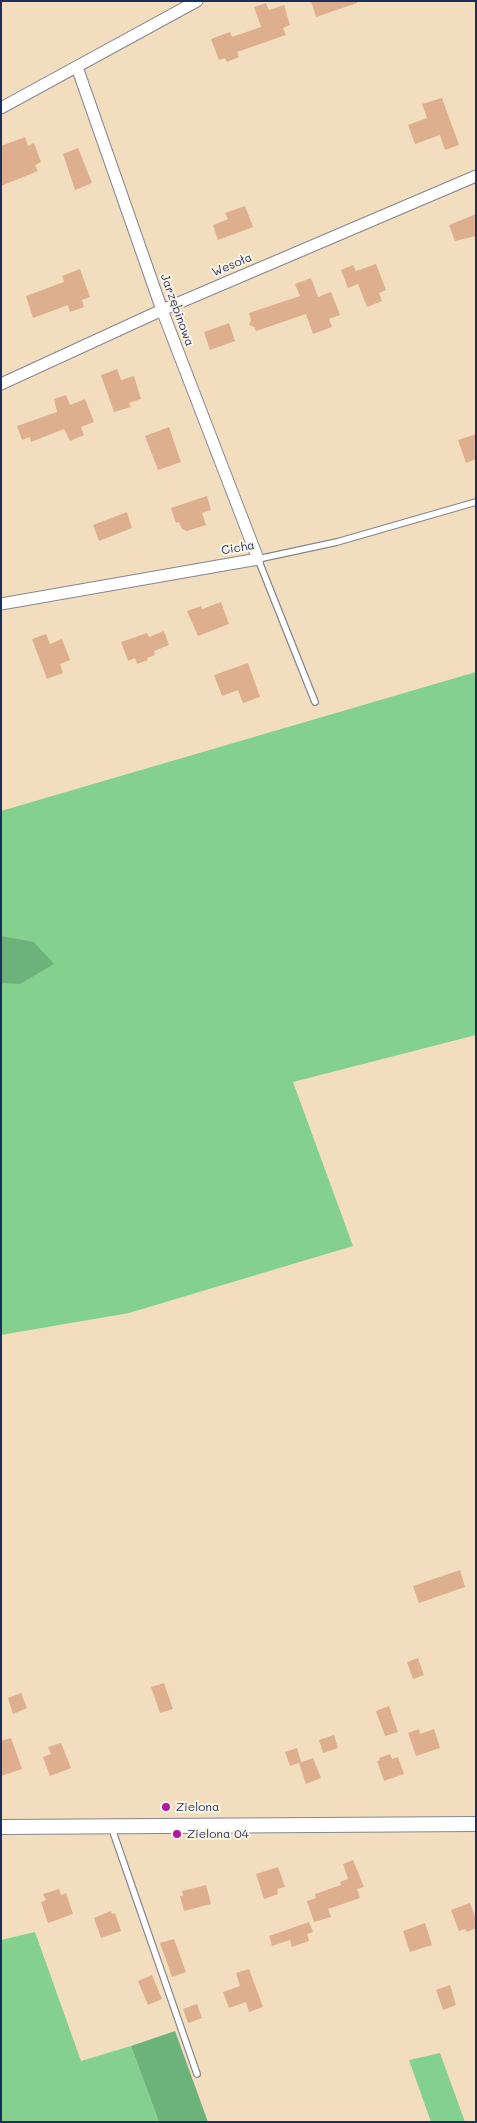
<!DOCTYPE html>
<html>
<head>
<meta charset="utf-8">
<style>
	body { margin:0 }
	#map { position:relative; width:477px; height:2123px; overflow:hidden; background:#f2debf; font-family:Mali,sans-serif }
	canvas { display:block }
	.frame { position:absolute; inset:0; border:2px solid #1b2f5e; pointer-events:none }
</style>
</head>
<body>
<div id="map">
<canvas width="477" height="2123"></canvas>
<div class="frame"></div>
</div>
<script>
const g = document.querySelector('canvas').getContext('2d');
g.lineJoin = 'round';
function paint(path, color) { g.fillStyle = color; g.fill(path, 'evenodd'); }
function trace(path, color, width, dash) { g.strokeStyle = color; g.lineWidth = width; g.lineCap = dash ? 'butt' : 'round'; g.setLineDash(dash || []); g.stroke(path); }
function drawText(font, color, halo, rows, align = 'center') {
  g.font = font + ' Mali,sans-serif'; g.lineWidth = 4; g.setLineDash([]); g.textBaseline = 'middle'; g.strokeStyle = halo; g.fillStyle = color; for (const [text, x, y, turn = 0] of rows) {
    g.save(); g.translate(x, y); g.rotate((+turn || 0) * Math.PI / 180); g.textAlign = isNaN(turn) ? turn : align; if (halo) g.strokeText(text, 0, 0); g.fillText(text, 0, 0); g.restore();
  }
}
paint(new Path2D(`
	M476,672V1035L293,1082L353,1246L129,1313L1,1335V811Z
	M35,1932L81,2061L131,2046L159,2122H1V1940Z
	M440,2053L465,2122H431L409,2060Z`), '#84d18f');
paint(new Path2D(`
	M1,936L34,942L54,964L20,984L1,983Z
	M175,2031L208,2122H159L131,2046Z`), '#6bb37a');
paint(new Path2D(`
	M311,1H357V3L316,17Z
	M266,3L269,10L284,5L290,25L283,28L286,35L237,52L239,57L227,62L225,58L219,60L211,39L230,32L232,37L261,27L254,7Z
	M442,98L459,145L445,150L440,135L415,144L408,125L427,118L422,104Z
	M25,137L28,146L34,143L41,162L35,165L38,171L1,186V146Z
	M78,148L92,183L75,190L63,154Z
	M245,206L253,227L218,240L213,225L228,219L225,213Z
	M476,214V236L455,241L449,225Z
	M376,264L386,290L379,293L382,301L367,307L358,284L348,288L341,270L353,265L356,271Z
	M80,269L90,297L82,300L84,307L70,312L68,305L33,318L26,296L64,282L62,276Z
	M311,278L318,297L331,292L340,315L329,319L332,327L313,334L306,314L256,331L254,327L249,325L251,320L249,313L300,296L295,284Z
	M229,323L235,341L210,350L204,332Z
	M117,369L121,380L134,376L141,399L129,403L131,407L114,412L101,375Z
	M66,395L70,405L85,399L94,422L81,427L84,435L70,441L64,429L31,442L30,437L22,440L17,426L57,412L54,399Z
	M169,427L181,462L158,470L145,436Z
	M476,434V459L466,463L458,440Z
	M207,496L211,510L202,513L206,525L187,531L182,529L179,522L176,523L171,508Z
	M127,512L132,528L99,541L93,525Z
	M221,602L229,624L198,636L187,611L201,606L202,609Z
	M164,631L169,645L154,651L155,655L147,658L148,660L137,664L135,658L128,661L121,642L147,633L149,637Z
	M46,634L50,644L62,639L70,660L60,664L63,673L47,679L32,639Z
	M248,663L260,697L243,703L238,690L222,696L214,675Z
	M460,1570L465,1587L419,1603L413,1586Z
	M418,1658L424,1675L413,1679L407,1662Z
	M164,1683L173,1709L160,1713L151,1687Z
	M21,1693L27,1708L13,1714L8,1698Z
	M389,1706L398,1732L385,1736L376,1711Z
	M419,1729L420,1734L434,1729L440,1748L416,1756L408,1733Z
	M334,1735L338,1748L323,1753L319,1740Z
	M11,1738L22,1769L1,1776V1741Z
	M61,1743L71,1768L50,1776L43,1757L51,1754L48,1747Z
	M297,1748L301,1762L290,1766L285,1752Z
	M390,1754L392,1759L398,1757L404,1774L384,1781L377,1761L380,1760L379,1758Z
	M313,1758L321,1778L306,1784L299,1763Z
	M353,1860L364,1887L357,1889L360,1898L328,1909L331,1917L314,1922L307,1901L316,1898L315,1894L341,1885L340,1882L348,1879L343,1864Z
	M278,1867L285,1887L277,1889L278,1894L264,1899L256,1874Z
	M206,1885L211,1904L184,1911L180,1896H183L182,1891Z
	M59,1889L61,1895L66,1893L73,1914L48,1923L41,1902L46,1900L43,1894Z
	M470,1903L476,1919V1928L467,1932L465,1929L459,1931L451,1910Z
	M111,1911L112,1914L115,1913L121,1931L101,1938L94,1918Z
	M309,1922L313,1932L307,1934L309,1941L292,1947L290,1940L272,1946L269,1936Z
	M425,1923L432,1945L410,1952L403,1931Z
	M174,1939L186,1972L172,1977L160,1943Z
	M249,1969L263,2007L249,2012L246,2002L229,2008L223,1992L240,1986L236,1973Z
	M152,1975L162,1999L148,2005L138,1981Z
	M450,1985L456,2005L443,2010L436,1990Z
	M197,2004L202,2018L188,2023L183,2009Z`), '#ddaf8f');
const service = new Path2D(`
	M315,702L258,559L337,542L476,502
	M111,1826L197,2074`);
const minor = new Path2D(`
	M1,108L197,1
	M1,384L162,310L476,176
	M1,604L258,559L162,310L77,67`);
const tertiary = new Path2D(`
	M1,1827L476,1824`);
trace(service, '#86868e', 8);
trace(minor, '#86868e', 13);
trace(tertiary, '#86868e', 16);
trace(service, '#fff', 5.5);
trace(minor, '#fff', 11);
trace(tertiary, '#fff', 14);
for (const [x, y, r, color] of [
	[166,1807,5,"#b5179e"],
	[177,1834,5,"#b5179e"]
]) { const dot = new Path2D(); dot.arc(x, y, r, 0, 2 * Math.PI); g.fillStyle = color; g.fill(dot); trace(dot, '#fcf5e5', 2); }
drawText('12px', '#1b2f5e', '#fcf5e5', [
	["Wesoła",232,265,-23],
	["Jarzębinowa",177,310,70],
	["Cicha",238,548,-10]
]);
drawText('12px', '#1b2f5e', '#fcf5e5', [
	["Zielona",176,1807],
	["Zielona 04",187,1834]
], 'left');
</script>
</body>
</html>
